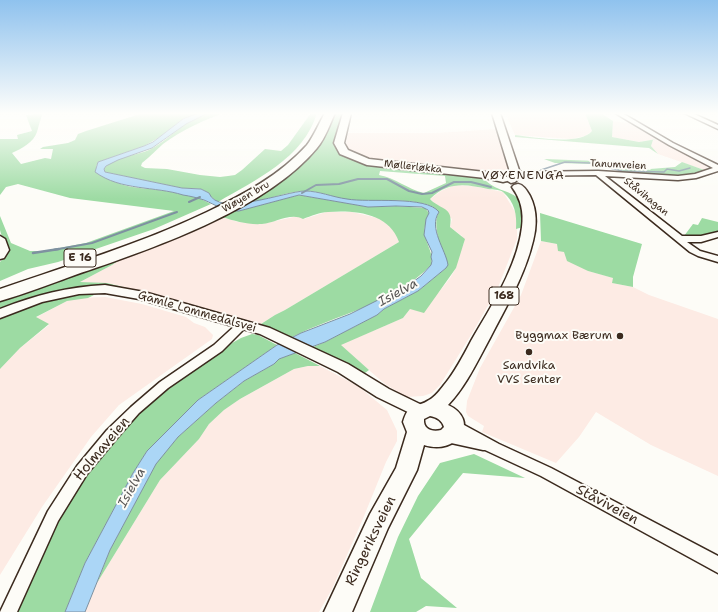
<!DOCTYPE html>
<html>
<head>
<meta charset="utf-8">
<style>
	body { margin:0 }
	canvas { display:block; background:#fdfcf7 }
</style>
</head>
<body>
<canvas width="718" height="612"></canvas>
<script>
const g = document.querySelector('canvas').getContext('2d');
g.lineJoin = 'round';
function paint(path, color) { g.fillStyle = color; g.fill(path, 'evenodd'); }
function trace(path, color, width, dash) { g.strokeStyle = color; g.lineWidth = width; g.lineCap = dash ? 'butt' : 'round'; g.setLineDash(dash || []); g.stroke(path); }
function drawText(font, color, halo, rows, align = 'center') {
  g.font = font + ' "Shantell Sans",sans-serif'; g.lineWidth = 4; g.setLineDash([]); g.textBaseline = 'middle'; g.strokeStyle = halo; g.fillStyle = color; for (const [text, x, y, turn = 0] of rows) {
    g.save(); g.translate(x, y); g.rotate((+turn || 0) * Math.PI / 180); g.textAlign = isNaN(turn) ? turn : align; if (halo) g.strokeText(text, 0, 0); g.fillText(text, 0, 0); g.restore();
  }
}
paint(new Path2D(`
	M505,113H585L592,131L585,136L571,139L515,135Z
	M613,121L629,123L656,139L639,142L612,137Z
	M497,129L496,130L511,173H484L375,160L355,154L348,149L346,143L348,133H436Z
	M657,139L706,166L708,168L704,170L658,154L651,146L653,140Z
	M455,185L473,186L503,192L517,215V239L497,290L471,335L440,385L432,393L423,396L406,397L385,384L340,345L403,318L410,309L439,292L450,278L456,268L457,260L464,243L462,236L450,227L452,219L430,199L441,191Z
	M326,212H352L378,218L390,226L396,234L399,242L285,310L275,315L261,324L168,298L107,283H82L80,282L112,265L124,257L222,217L238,222L262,224L298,216L304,219Z
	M541,241L557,244L564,252L588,271L614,278L612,283L633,287L649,295L718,319V476L651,445L596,412L579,437L556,463L482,432L484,426L468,416L466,412L467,401L480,368L521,295Z
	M105,297L142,304L186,317L194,323L205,327L213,335L212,339L119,405L91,437L42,507L0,575V369L20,348L49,325L35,318L67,301L78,298Z
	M308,366H320L358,386L387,410L397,431V441L386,462L362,521L332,589L319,612H85L97,583L160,480L199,439L209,424L224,410L240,399L294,369Z`), '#fdebe4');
paint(new Path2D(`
	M43,113C40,120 39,125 37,132C34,142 21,149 12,153L21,164L45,158L51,159L53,149H40L43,147L68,143L75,140L78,134L86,131L143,113H199L183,119L160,137L144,146L98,162L96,167C102,171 109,178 116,182C128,188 144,188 158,190C175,192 196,195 211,204L154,229L58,262L28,269L0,281V262C16,246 3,246 0,230C0,226 0,221 0,216L11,243L30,251H43L86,243L174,211L70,198L18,184L6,187L0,195V139H18L17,135L32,131L26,115Z
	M208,113H225C203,120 182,130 163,144C156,150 150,157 142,163L141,166L145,168L167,169L200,175L220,177L228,176L235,175L242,170L265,149L281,151L288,145L311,113H317C304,158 255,180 218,202L210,196L209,193L201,189L182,188L105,172L104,169C113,156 136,156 149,150C163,143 173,133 185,124C192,119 200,116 208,113Z
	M334,113H344L336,140L335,146C342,157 353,160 365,163L478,177C487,180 491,186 497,188C508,193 515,193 522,203L523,227L516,229C517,215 515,202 503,192C499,189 493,190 488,189C466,184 448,181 430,199C440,210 454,206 450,227L465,239L456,268L424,313L410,309L403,318L341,345L369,370L365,373L311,348L325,342L377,315L384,309L418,291L446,268C443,254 431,223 439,212C426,195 368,203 347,200C332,197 318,190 302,191C283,193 265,200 246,203C278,181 326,156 334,113ZM380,171L445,176L446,183L424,193C407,189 396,178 379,175Z
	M585,113H601L613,121L612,137L639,142L657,139L653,140L651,146L658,154L649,148L515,137V135C533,137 580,146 592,131Z
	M544,159L597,161L614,166L651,170L650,169L675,167L682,162L704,170L690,176L666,177L631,173L595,164L555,163Z
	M299,195L368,207L396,206L425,208L429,213C427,220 423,228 425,235C427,246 434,254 431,265C394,304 337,314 290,338L264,326L261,324L275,315L285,310L399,242C389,213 355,210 328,212C320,212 311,216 303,219C291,212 275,223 262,224C248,225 235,221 222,217L230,211H239Z
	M540,213L642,244L633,277V287L612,283L613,278L588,271L567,261L564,252L558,251L557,244L541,241Z
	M702,218L718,222V231C708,238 695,238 684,236L693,224L698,225Z
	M124,257L112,265L80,282L107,283L135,290L112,286H93L0,312V301Z
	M76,295H94L88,298L67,301L36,317L49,324L20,348L0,369V319C25,307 49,300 76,295Z
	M252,334L258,335L277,345L198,400L147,451L133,473L85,563L65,612H15L62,513L87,475L123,430L164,390L225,347L241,338Z
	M295,353L320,366H308L294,369L240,399L224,410L209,424L199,439L160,480L97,583L110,550L156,463L178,437L216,403L244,381L274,364L279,359Z
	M474,454L525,478L463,473L409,539L421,578L457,608L426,606L416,612H370L398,537L418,496L440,463Z`), '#9ddba3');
const water = new Path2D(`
	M199,113H208L186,124L152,148L118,160L106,166L104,169L105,172L182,188L201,189L209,193C218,218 286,191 305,191C319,191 332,197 347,199C368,203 426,195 439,212C428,228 446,250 448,265L446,268L418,291L384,309L377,315L325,342L279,359L274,364L244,381L216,403L178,437L156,464L110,550L85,612H65L85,563L133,473L147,451L198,400L277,345L301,333L350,314L410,284L421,276L431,265L432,261L431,257L432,252L424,235L426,219L429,213L428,210L422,207L396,206L368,207L299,195L239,211C225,212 216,205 204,200C198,198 190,196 183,195C155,186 121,191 95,172L98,162L144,146L153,142L183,119Z`);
paint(water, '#abd6f6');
trace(water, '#7e91a0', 1);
trace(new Path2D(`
	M541,170L565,162L590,163L622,171L664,172L667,169L679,171L690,168`), '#7e91a0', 1.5);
trace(new Path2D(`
	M302,193L316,185L339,184L358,179H387L409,191L422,194L432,193L454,182H471L491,187
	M189,202L200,197
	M53,250L92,243L177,212`), '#7e91a0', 2);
trace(new Path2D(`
	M33,253L59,249`), '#7e91a0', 2.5);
const minor = new Path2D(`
	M615,113H622L673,143L718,165V171L696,178L678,180L605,176L682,236H701L718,232V237L701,242H687L700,251L718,256V262L698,256L690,252L596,175L515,176L512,174L515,172L598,171L678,176L695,174L713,168L669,145Z
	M684,113H692L718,125V129Z
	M243,321L247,322L248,324L247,326L222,351L168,388L139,413L117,438L87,474L58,521L17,612H0L48,511L77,466L107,430L131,407L160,382L214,345L239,322Z
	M453,419L499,444L551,468L718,556V573L541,476L485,450H483L442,441L440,437L442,433L447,432L461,435L448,428L447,424L448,420Z`);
const tertiary = new Path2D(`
	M0,236L5,239L9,250L4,258L0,259Z
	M105,285L144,292L270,328L348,364L389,389L426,407L428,411L426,415L420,417L414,415L377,397L338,372L260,334L139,299L105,293L79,294L42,302L0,318V309C36,295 67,287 105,285Z`);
const secondary = new Path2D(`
	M492,113H500L521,176L515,182L511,183L506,180L511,175Z`);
const primary = new Path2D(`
	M343,113H351L344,143L348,150L369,159L485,172L507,177L509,179L507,181L503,182L485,178L367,165L340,154L334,143Z
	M518,184C524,185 527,191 530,196C537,210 537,226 533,241C525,275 506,307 490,338C477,362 466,386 448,405C481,420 458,456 424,445L417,470L388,528L352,612H324L370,514L396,468L407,432L403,422C409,401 416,409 429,400C435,397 440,390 444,385C455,372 463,356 471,341C491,306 517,268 522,227C524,212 521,199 512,187L514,185ZM430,416C436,417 442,420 444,427L441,430C433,432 423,430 424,419Z`);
const motorway = new Path2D(`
	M325,113H335C330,124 325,139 317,148C266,210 149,250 75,275C50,284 25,294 0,301V289C70,265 140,244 207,212C243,195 280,175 307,145C314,136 319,123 325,113Z`);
trace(minor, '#3b2a1e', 3);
trace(tertiary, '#3b2a1e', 3);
trace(secondary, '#3b2a1e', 3);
trace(primary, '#3b2a1e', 3);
trace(motorway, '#3b2a1e', 3);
paint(minor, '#fdfcf7');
paint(tertiary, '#fdfcf7');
paint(secondary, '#fdfcf7');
paint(primary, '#fdfcf7');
paint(motorway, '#fdfcf7');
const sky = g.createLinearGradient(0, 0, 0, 199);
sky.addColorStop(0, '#8fc2ee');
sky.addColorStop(0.57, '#fefefb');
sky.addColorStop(1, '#fefefb00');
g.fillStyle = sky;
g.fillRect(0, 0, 718, 199);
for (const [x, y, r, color] of [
	[620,336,4,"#3b2a1e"],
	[529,352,4,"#3b2a1e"]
]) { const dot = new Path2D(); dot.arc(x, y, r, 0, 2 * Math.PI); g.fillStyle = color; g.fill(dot); trace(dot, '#fdfcf7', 1.5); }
drawText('10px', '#3b2a1e', '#fdfcf7', [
	["Tanumveien",618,165,3],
	["Møllerløkka",413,167,6],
	["Wøyen bru",246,197,-30],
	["Ståvihagan",646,197,39]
]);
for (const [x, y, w] of [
	[80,258,32],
	[504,296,30]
]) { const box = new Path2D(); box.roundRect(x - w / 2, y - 9, w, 18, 3); g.fillStyle = '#fdfcf7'; g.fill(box); trace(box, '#3b2a1e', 1); }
drawText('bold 11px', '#3b2a1e', null, [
	["E 16",80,258],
	["168",504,296]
]);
g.letterSpacing = '1px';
drawText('12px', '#3b2a1e', '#fdfcf7', [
	["VØYENENGA",523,176]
]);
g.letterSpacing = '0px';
drawText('12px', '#3b2a1e', '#fdfcf7', [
	["Gamle Lommedalsvei",197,312,16]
]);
drawText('12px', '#3b2a1e', '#fdfcf7', [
	["Byggmax Bærum",612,336],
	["Sandvika",529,366,"center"],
	["VVS Senter",529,380,"center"]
], 'right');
drawText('italic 13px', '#575554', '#fdfcf7', [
	["Isielva",398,293,-29],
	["Isielva",132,488,-61]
]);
drawText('14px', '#3b2a1e', '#fdfcf7', [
	["Holmaveien",102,449,-50],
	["Ståviveien",607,505,28],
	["Ringeriksveien",371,541,-64]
]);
</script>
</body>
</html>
